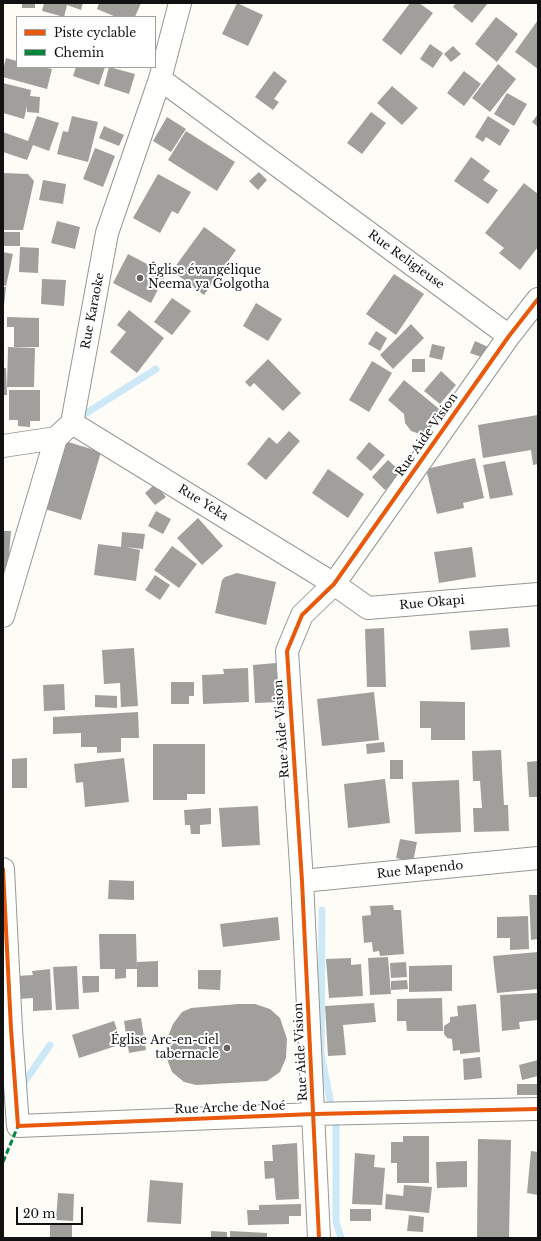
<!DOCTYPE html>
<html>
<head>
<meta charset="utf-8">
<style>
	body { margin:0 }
	#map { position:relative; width:541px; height:1241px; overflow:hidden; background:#fdfcf7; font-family:"Libre Baskerville",serif }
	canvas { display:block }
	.frame { position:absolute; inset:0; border:4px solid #111; pointer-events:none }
	.legend { position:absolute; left:16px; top:16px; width:140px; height:52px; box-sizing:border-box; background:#fff; border:1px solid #a0a0a0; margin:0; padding:5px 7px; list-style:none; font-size:12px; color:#111 }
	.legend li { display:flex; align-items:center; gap:8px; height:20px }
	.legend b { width:20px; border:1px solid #a0a0a0 }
	.scale { position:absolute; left:16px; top:1207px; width:67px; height:18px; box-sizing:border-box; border:2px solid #111; border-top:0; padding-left:5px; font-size:12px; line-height:14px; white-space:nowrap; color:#111; -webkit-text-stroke:3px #fff; paint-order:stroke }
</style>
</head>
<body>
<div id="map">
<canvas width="541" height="1241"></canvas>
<div class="frame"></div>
<ul class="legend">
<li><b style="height:5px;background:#e8590c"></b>Piste cyclable</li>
<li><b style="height:5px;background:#00873e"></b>Chemin</li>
</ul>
<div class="scale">20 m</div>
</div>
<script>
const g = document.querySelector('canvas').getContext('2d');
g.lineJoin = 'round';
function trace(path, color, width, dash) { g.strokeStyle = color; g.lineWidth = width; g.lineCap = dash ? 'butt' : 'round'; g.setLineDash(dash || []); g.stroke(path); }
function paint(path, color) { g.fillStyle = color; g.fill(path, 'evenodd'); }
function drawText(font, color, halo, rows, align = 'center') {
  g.font = font + ' "Libre Baskerville",serif'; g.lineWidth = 4; g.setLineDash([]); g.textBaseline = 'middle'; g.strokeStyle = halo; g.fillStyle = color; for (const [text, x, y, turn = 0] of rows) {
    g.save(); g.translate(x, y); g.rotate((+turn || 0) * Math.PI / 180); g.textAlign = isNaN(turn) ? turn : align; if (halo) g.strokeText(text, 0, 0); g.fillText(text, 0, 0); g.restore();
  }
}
trace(new Path2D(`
	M77,419L156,369
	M322,910L321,1054L331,1104
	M21,1087L50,1045
	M336,1125V1222L341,1238`), '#cde8f7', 7);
paint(new Path2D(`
	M22,3H35V8H22Z
	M44,3H83L81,10L67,5L64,17L42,11Z
	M99,3H141L135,17H116L97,9Z
	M237,3L263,15L248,46L222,34Z
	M410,3H419L433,13L401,55L382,40Z
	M456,3H488L472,23L453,7Z
	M496,17L518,34L497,62L475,44Z
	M538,20V69L515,52Z
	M430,44L443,53L433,68L420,59Z
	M453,46L461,54L451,62L444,54Z
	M6,58L17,61V67H43L52,69L47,89L3,77V70Z
	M498,64L516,79L490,112L472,98Z
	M76,67H105L99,85L73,76Z
	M109,67L135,74L129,94L104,86Z
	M274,71L287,81L274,99L279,102L273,110L255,97Z
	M464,71L481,84L464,106L447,93Z
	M3,83L31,90L30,96L40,97L39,113L27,112V106L24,119L3,113Z
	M392,86L418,108L402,125L377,103Z
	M507,93L527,104L514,126L494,114Z
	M371,112L386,123L362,154L347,143Z
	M538,114V127L532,122Z
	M37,116L59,123L49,151L33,145L27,160L3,152V132L28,141Z
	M72,116L98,122L88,162L57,154L63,131L68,132Z
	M488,116L510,130L500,146L486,137L483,142L475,137Z
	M167,117L186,129L171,152L153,141Z
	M104,126L124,135L119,146L99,138Z
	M186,131L235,162L217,191L168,160Z
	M95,148L115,156L103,187L83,179Z
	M471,157L490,171L483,180L498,190L488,204L454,181Z
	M259,172L267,180L258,190L249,181Z
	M3,173L28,174L34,181L23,230H3Z
	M158,174L191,192L178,214L172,211L160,233L133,218Z
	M43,180L66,184L63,204L39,200Z
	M524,183L538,194V247L520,270L499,253L504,248L485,233Z
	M57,221L80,227L75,249L51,243Z
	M204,227L236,250L204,295L172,271Z
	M3,232H20V246H3Z
	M20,247L39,248L38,273L19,272Z
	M3,252L13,254L6,286L3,285Z
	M128,254L166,274L151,303L113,283Z
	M394,274L424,294L396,335L366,314Z
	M42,279L66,280L64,306L41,304Z
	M3,287H6L4,306H3Z
	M172,298L191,311L172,335L154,322Z
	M256,303L282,319L268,341L243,326Z
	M129,310L164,338L137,373L110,352L126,332L117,325Z
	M7,317L39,318V347H14V327H7Z
	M411,324L424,338L393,369L380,355Z
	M376,331L387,338L380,351L368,344Z
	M475,341L488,347L484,358L470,353Z
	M432,344L445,347L442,360L429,357Z
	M8,347L35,348L34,387H7Z
	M268,359L301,393L283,411L254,383L250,387L245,382Z
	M412,359H425V372H412Z
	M372,361L392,373L369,412L349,400Z
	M3,368H6L7,395H3Z
	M441,371L456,385L440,404L424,391Z
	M404,380L444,413L428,433L420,434L411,431L405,423L404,414L388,400Z
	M9,390H40V421H30V427L18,426V420H9Z
	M538,415V464L533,465L531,450L483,458L478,425Z
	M289,431L300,441L266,480L247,464L269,437L277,444Z
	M65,441L101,452L81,520L45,509Z
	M369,442L385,455L371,471L356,458Z
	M475,458L484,498L463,503L464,508L437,514L426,469Z
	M388,460L402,473L385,490L372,477Z
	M505,461L513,495L490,499L483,465Z
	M328,469L364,494L348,518L312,493Z
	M155,484L166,497L155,505L145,493Z
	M156,511L171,519L163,534L148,526Z
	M198,518L223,546L202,565L177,538Z
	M3,531H11L7,580H3Z
	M122,532L145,534L143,549L126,547L140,550L136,581L94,575L98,544L121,547Z
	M172,546L197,564L179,588L154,570Z
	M472,547L476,577L439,583L434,552Z
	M237,573L276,582L266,625L215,613L222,580L225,577Z
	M155,575L170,585L160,600L145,590Z
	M384,628L386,687H367L365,629Z
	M508,628L510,647L471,650L469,631Z
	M134,648L138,706L121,707L120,683L104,684L102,650Z
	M276,663L279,702L255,703L253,665Z
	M248,668L249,702L203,704L202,675L224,674L223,669Z
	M171,682H194V696H189V704H171Z
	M64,684L65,710L44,711L43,685Z
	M374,692L379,740L322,746L317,699Z
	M95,695L117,696V708L95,707Z
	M420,701L465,702V740H431V728H420Z
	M138,712L139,738H121V752L97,753V747H81V733L53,734V717Z
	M384,742L385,752L367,754L366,744Z
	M153,744H205V794H187V800H153Z
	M501,750L504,805H508L509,831L474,832L473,808H482L480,781H473L472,751Z
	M27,758V788H12V759Z
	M124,758L129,802L85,807L83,782L76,783L74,764Z
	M390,760H403V779H390Z
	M538,761V797H529L527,762Z
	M385,779L390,823L348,828L344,784Z
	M459,780L461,832L415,834L412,782Z
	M258,806L260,845L222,847L219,808Z
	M211,808V824L200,825V834H191L190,825H185L184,810Z
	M400,839L417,842L413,862L396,858Z
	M109,880L134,881V900L108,899Z
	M529,895H538V939L531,940Z
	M393,905L394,910H401L404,954L380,956L379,951L373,952L372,942L364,943L362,916L371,915L370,906Z
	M528,916L529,949L510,950V938H497V917Z
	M278,917L280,940L223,947L220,924Z
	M99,934H136L137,969H126V978L115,979V969H100Z
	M538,952V989L497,993L493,956Z
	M388,957L391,994L370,995L368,958Z
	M351,958V965L361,964L363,996L329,998L326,959Z
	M158,961V987H137V962Z
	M406,962L407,977L391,978L390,963Z
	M452,965V991L409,992V966Z
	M77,966L79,1009L56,1010L53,967Z
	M50,969L52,1010L33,1011V998L19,999L17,976L33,975L32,971Z
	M198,970H221L220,990L198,989Z
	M82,976H99V992L83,993Z
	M407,980L408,989L391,990V981Z
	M538,993V1020L519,1022L520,1029L502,1031L500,995Z
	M442,998L443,1031H407L406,1021H397V999Z
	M374,1003L376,1022L343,1025L346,1055L328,1056L325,1006Z
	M238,1004H255L270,1009L280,1018L287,1039L286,1058L280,1072L267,1081L196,1085L184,1082L172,1072L167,1059V1039L173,1024L182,1012L191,1008Z
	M476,1004L480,1052L460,1054V1050L453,1051L452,1039L447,1038L444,1034V1026L450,1022V1017L458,1016L457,1006Z
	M141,1018L146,1050L129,1053L124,1021Z
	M114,1021L122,1044L79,1058L72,1035Z
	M480,1057L482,1078L464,1080L463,1059Z
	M538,1060V1076L522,1080L519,1065Z
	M517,1084H538V1095H517Z
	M403,1136H429V1183H397V1163H391V1142H403Z
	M478,1139L511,1140L509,1238H477Z
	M297,1143L299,1199L276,1200L274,1178L265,1179L264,1161H273L272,1145Z
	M531,1151L538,1152V1195L527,1193Z
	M355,1153L375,1155L374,1167L385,1168L382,1205L352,1204Z
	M467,1161V1187L437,1188L436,1162Z
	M150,1180L183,1183L181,1224L147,1222Z
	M404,1185L432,1187L429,1213L385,1209L386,1194L403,1196Z
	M58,1193L74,1194L73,1221L56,1220Z
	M301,1204V1216H289V1224L248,1225L247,1210H259V1205Z
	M350,1209H371V1221H350Z
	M409,1215L424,1217L423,1232L407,1231Z
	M50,1223H72V1238H50Z
	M211,1231L227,1232V1238H211Z
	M230,1231L267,1233V1238H230Z`), '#a19f9c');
const minor = new Path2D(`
	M160,79L509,336
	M72,423L334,584L368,608L538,594
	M3,446L56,438
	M3,616L56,438L72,423L107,233L160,79L180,3
	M3,869L11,1029L18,1126L314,1114L538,1109
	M302,881L538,858
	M319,1238L302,881L287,651L302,615L334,584L509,336L538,299`);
trace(minor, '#979795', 24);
trace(minor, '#fffffe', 22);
trace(new Path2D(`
	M3,1162L18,1126`), '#00873e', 3, [6, 3]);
trace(new Path2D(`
	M3,869L11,1029L18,1126L314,1114L538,1109
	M319,1238L302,881L287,651L302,615L334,584L509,336L538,299`), '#e8590c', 4);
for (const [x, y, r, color] of [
	[140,278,4,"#646362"],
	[227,1048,4,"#646362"]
]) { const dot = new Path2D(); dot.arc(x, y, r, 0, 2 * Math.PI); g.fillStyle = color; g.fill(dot); trace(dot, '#fff', 1.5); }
drawText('12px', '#111', '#fff', [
	["Rue Religieuse",406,260,36],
	["Rue Karaoke",93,311,-79],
	["Rue Aide Vision",427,435,-55],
	["Rue Yeka",203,503,32],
	["Rue Okapi",432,603,-5],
	["Rue Aide Vision",282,729,-94],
	["Rue Mapendo",420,870,-6],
	["Rue Aide Vision",301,1052,-93],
	["Rue Arche de Noé",230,1108,-2]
]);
drawText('12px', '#111', '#fff', [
	["Église évangélique",148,271],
	["Neema ya Golgotha",148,285],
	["Église Arc-en-ciel",219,1041,"right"],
	["tabernacle",219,1055,"right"]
], 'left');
</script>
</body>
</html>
